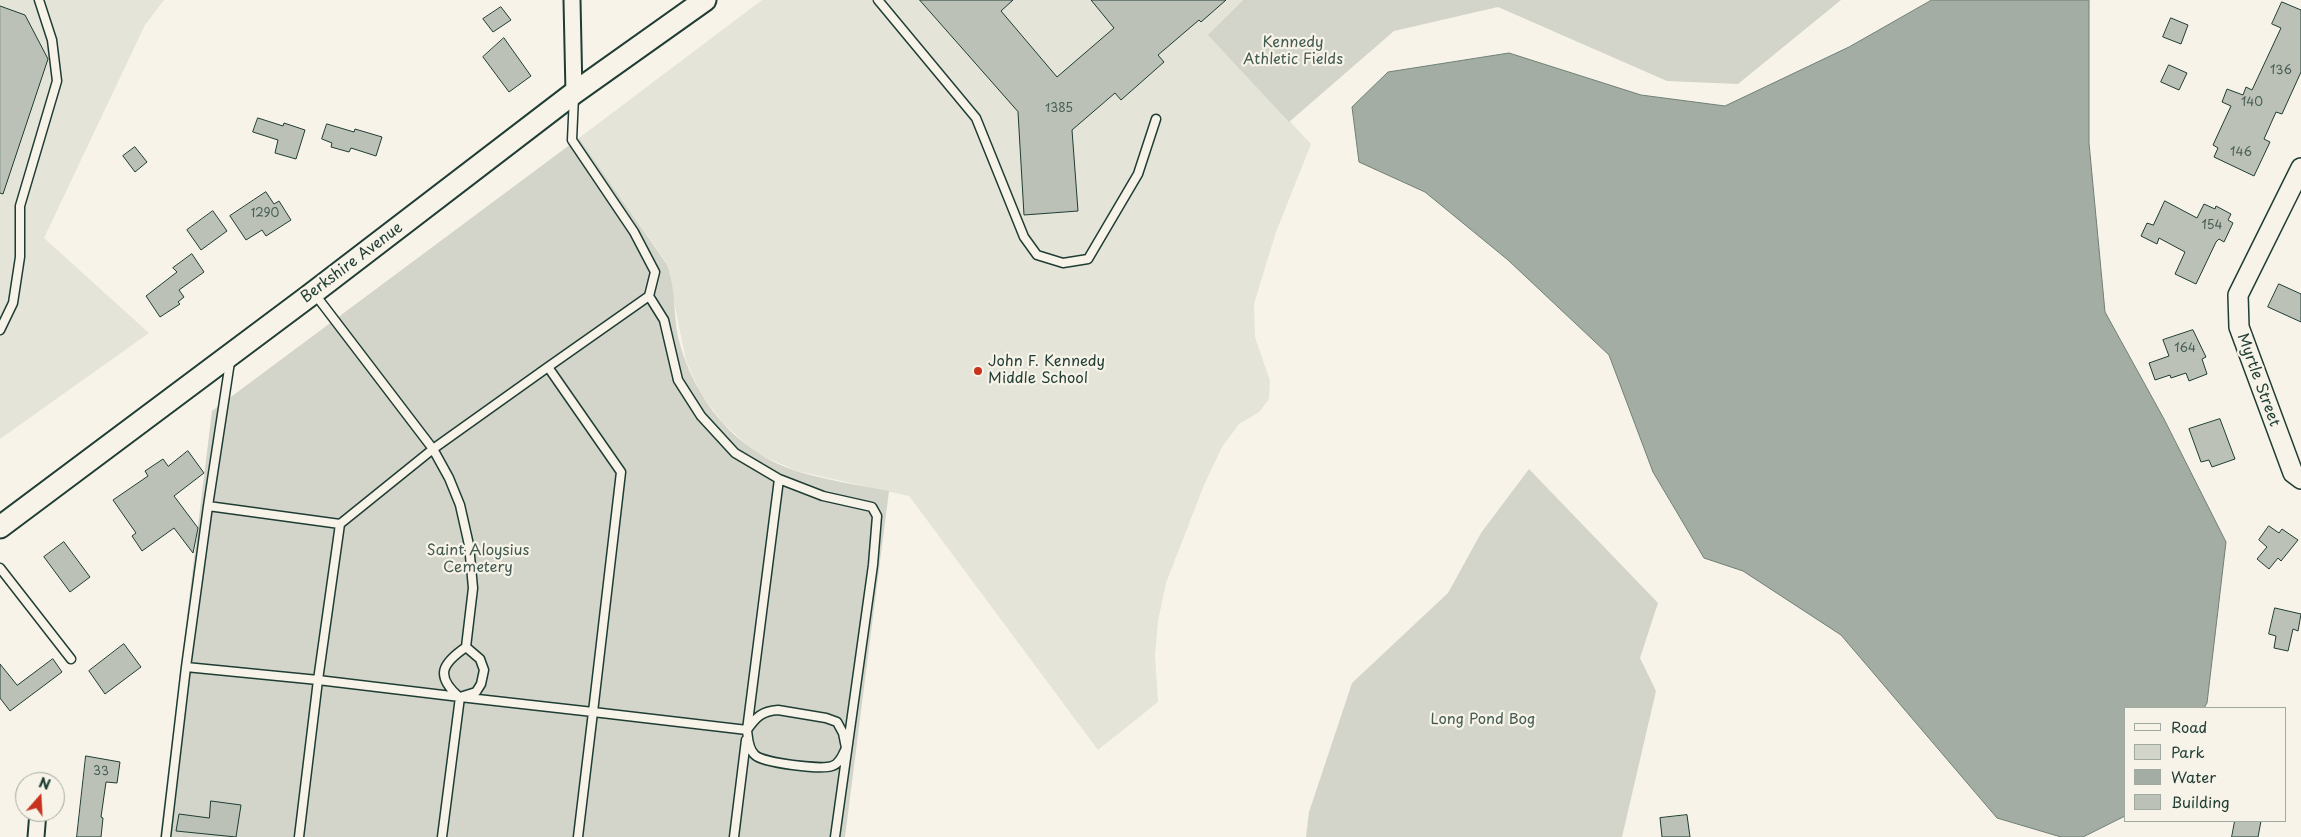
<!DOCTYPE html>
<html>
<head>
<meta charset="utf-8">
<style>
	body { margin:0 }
	#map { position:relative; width:2301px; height:837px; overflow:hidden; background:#f7f3e8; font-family:"Playpen Sans",sans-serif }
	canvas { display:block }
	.legend { position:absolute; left:2124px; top:707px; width:162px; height:115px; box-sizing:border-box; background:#f7f3e8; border:1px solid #a1aaa0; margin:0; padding:6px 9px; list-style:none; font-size:15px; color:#1f3d34 }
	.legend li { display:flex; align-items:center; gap:10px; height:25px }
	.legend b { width:25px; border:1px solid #a1aaa0 }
	.north { position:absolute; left:15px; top:772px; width:50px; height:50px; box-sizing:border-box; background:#f7f3e8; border:1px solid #a1aaa0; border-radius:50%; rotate:19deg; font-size:14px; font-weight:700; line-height:20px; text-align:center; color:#1f3d34 }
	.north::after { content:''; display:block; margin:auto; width:18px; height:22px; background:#c8321e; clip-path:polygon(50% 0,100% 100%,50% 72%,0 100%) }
</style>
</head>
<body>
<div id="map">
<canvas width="2301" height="837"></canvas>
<ul class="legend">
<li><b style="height:6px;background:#f7f3e8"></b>Road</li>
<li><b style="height:14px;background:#d3d5ca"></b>Park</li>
<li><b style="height:14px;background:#a4ada3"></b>Water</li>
<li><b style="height:14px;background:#bbc1b6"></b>Building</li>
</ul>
<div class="north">N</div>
</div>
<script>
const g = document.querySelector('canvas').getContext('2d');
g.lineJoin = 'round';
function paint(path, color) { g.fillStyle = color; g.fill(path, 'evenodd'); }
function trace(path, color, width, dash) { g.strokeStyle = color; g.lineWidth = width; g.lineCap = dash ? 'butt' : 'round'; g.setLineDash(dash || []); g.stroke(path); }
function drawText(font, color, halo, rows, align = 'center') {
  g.font = font + ' "Playpen Sans",sans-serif'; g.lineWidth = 4.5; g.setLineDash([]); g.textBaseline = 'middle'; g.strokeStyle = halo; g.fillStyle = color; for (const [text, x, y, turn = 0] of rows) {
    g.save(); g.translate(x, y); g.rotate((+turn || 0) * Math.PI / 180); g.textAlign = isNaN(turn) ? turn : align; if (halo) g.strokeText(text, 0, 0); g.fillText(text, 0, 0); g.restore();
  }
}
paint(new Path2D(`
	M0,0H164L145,25L44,238L149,333L0,439Z
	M762,0H1243L1209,35L1311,144L1276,232L1254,304L1255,337L1270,381L1269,399L1259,412L1239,424L1222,447L1204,485L1166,583L1158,621L1155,656L1158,702L1098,750L909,496L797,471L756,453L723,423L701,394L686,361L666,262L579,138Z`), '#e5e4d9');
paint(new Path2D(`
	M1243,0H1841L1738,84L1667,81L1498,7L1394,31L1289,122L1208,35Z
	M579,138L666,263C676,286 673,312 678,337C693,398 735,451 796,471C826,480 858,485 889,491L845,837H160L212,411Z
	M1529,469L1658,603L1640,658L1656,691L1622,837H1306L1309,812L1352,683L1448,593L1481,533Z`), '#d3d5ca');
const water = new Path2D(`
	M1932,0H2089V143L2105,312L2164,419L2226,542L2207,703L2204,708H2125V816L2083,837H2061L1997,818L1841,635L1743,571L1704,558L1653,472L1609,355L1508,260L1425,192L1359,162L1352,107L1388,72L1509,53L1641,95L1725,106L1849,47Z`);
paint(water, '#a4ada3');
trace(water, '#6f8077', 1);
const building = new Path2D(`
	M920,0H1013L1001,11L1057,77L1114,28L1091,0H1226L1201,22L1199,20L1158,55L1164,62L1121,100L1115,93L1072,130L1078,211L1024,215L1018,112Z
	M2282,2L2301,10V72L2282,114L2276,112L2264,139L2270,142L2254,176L2214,157L2218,148L2213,145L2231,106L2222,102L2227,89L2243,95L2246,87L2252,90L2281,28L2272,24Z
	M0,6L25,15L48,59L3,194L0,193Z
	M501,7L511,20L493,32L483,19Z
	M2171,18L2188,25L2181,44L2163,37Z
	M504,38L531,76L509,92L483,57Z
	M2169,65L2187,73L2179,90L2161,82Z
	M258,118L283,126L284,123L305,130L296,159L275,153L278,140L253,132Z
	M327,124L354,132L355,129L382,137L376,156L351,148L349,152L331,147L332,143L322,139Z
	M135,147L147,162L135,172L123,156Z
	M266,192L274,204L279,201L291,220L266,236L262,230L246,240L230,216Z
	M2165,201L2197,218L2204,204L2215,209L2216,206L2231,214L2228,220L2233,223L2224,242L2219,239L2216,242L2196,284L2175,274L2185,252L2159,238L2157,244L2141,236L2147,223L2153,225Z
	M213,211L227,231L201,250L187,230Z
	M192,254L204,272L179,290L184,297L178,302L180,304L160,317L146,296L177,272L173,268Z
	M2279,284L2301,294V322L2268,307Z
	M2193,330L2206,357L2202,359L2207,374L2189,381L2186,373L2171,378L2170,375L2155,380L2149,363L2169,356L2163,340Z
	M2220,419L2235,459L2212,467L2209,460L2201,462L2189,429Z
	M188,451L204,473L174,496L198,528L193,553L174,528L142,551L132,536L136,533L113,500L148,476L145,471L163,459L168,466Z
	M2269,526L2279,533L2282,529L2298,540L2281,561L2278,558L2269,569L2257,559L2267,547L2259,540Z
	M64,542L90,577L70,592L44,557Z
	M2275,608L2301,614L2298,631L2293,629L2288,651L2274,648L2276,636L2269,634Z
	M124,644L141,667L105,694L89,671Z
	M53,659L62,672L10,711L0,698V664L17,685Z
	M86,756L120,762L117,783L106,782L101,817L103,818L101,837H77Z
	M211,801L241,805L236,837L176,831L179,814L209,818Z
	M1687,815L1690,837H1662L1660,818Z
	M2235,821H2261L2258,837H2232Z`);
paint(building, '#bbc1b6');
trace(building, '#1f3d34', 1);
const service = new Path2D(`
	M878,0L976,118L1024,237L1037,255L1063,263L1088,259L1138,174L1156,119
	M574,96L572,140L634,232L655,272L649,296
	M314,293L433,449L449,478L460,505L469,545L473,588L466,647L480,659L484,670L481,684L476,692L460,697L593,712L621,472L548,367L649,296L664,320L678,380L701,416L735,453L779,479
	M0,330L13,303L20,257V206L57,81L52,40L39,0
	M230,362L208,506L340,524L433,449L548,367
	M0,568L71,659
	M186,667L208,506
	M459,697C434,675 443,663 466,647
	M778,710L826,718L837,722L843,733L846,748C843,754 840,764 832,766C822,770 763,763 755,755C748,749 748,738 747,730C756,717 762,711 778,710Z
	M166,837L186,667L318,680L340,524
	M299,837L318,680L460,697
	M442,837L460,697
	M578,837L593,712L747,730L779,479L823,496L872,507L877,516L873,565L835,837
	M734,837L746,740`);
const minor = new Path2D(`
	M572,0L574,93
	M36,837L38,812`);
const tertiary = new Path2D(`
	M2301,168L2238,295L2239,327L2293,473L2301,479`);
const secondary = new Path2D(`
	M0,527L309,296L574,93L705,0`);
trace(service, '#1f3d34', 11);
trace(minor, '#1f3d34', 19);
trace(tertiary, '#1f3d34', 22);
trace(secondary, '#1f3d34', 25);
trace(service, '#f7f3e8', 8);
trace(minor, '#f7f3e8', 15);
trace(tertiary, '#f7f3e8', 19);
trace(secondary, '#f7f3e8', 21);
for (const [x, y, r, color] of [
	[978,371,5,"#c8321e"]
]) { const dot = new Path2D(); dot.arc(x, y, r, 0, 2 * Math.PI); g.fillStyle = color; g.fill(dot); trace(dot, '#f7f3e8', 2); }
drawText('12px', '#465e54', null, [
	["136",2281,71],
	["140",2252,103],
	["1385",1059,109],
	["146",2241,153],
	["1290",265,214],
	["154",2212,226],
	["164",2185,349],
	["33",101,772]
]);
drawText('15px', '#435b52', '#f7f3e8', [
	["Kennedy",1293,43],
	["Athletic Fields",1293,60],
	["Saint Aloysius",478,551],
	["Cemetery",478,568],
	["Long Pond Bog",1483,720]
]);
drawText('15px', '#1f3d34', '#f7f3e8', [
	["Berkshire Avenue",352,263,-37],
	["Myrtle Street",2258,380,70]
]);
drawText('15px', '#1f3d34', '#f7f3e8', [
	["John F. Kennedy",988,362],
	["Middle School",988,379]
], 'left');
</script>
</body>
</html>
